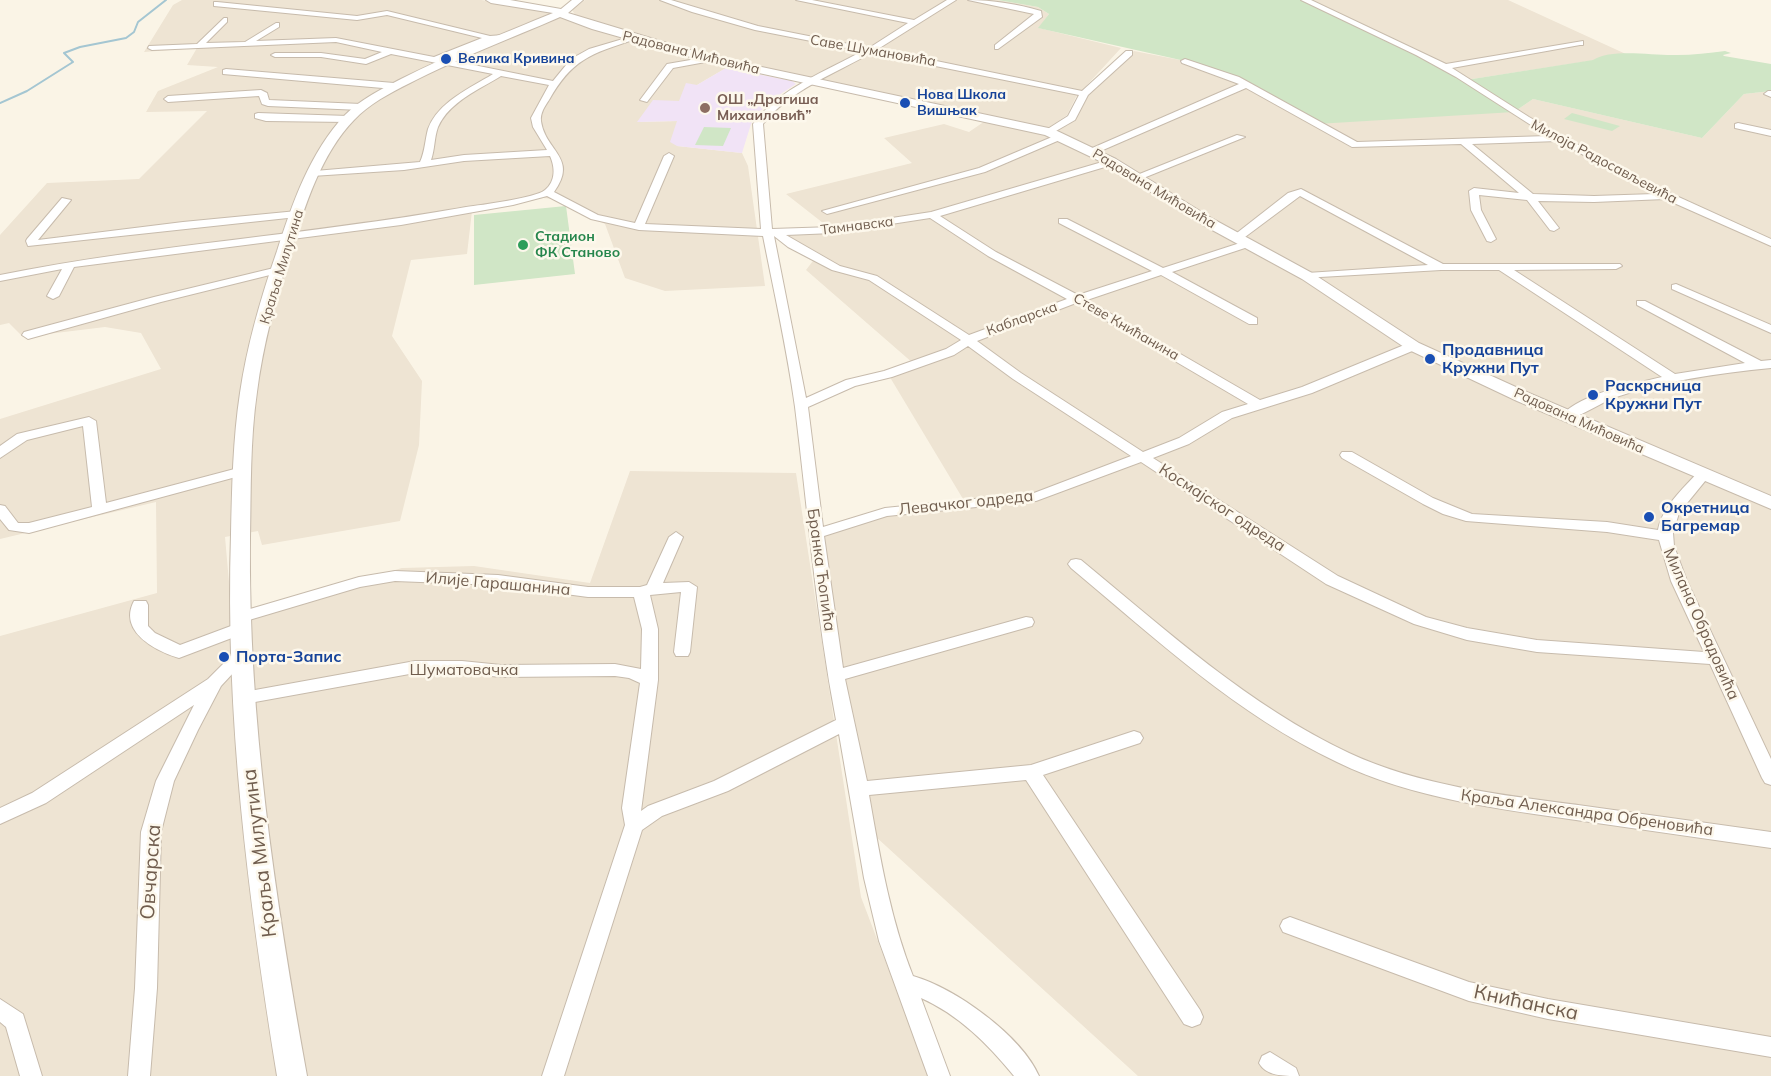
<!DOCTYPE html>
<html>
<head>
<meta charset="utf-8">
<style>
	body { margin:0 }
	canvas { display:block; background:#faf4e6 }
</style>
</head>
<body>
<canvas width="1771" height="1076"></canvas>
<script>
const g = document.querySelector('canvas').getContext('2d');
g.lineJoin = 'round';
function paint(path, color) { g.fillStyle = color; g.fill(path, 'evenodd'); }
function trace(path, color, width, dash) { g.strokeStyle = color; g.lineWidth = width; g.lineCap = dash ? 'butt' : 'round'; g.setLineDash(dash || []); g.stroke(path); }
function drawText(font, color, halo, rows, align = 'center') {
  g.font = font + ' Mulish,sans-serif'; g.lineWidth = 5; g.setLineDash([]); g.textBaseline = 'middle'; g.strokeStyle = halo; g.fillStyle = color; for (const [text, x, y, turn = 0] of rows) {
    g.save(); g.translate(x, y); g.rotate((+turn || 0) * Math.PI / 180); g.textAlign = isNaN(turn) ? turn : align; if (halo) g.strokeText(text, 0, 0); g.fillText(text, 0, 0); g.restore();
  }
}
paint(new Path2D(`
	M182,0H481L545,9L551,14L657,50L726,68L697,85L680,101L638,122L678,121L677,146L742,153L748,166L765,286L665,291L625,278L605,224L554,199L543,198L472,211L467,254L411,260L392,336L422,381L419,445L400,521L262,545L258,531L225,537L232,616L402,568L474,566L590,583L630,471L796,473L861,897L929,1076H0V636L157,593L156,502L0,539V419L161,369L141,333L105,327L23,337L9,323L0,325V235L47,183L139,179L207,111L146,112L158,91L218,67L187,65L197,48L144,52L173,5Z
	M585,0H998L1038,7L1049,14L1039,28L1121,48L1076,97L1067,115L1047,129L969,110L722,60L576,16L572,10Z
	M1311,0H1508L1628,55L1466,80L1345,20Z
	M1134,51L1185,61L1514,112L1533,99L1702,138L1744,94L1771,91V1076H1138L864,826L816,534L885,512L966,504L888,374L914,364L806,270L816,257L775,232L832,230L786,194L912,163L884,138L944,124L969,132L988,119L1049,132L1068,125L1076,119L1084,94Z`), '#eee4d3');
paint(new Path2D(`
	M726,68L792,81L796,84L779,95L759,112L751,124L742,153L677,146L670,142L677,121L637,122L653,100L679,101L686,83L697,85Z`), '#f1e3f6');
paint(new Path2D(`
	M998,0H1311L1345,20L1466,80L1593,60C1612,48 1654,56 1677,55C1693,55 1709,53 1725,51L1731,53L1723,55L1724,56L1771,64V91L1744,94L1702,138L1533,99L1514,112L1317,124L1245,85L1185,61L1038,28L1049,14L1038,7Z
	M1572,113L1620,126L1612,131L1564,119Z
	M704,127L731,128L723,146L695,145Z
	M566,206L575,274L474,285V215Z`), '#d0e6c6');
trace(new Path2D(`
	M0,103L27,91L73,62L64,53L80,47L126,38L134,32L138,22L166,0`), '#a4c6d2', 2);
const minor = new Path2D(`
	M660,0H671L758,26L869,48L908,23L796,0H812L914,20L947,0H956L878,49L1082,91L1126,51H1132V55L1088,95L1075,120L1049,135L1046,134V130L1068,116L1079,95L871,53C834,74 790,90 763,124L772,229L833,227L931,212L1109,160H1115V164L940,216L996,252L1078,295L1152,271L1059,223V219H1067L1163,268L1243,242H1251V246L1172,272L1257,318V324H1249L1161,275L1087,300L1260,400L1302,387L1409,343H1417L1419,346L1417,349L1312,393L1232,418L1189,444L1153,458L1338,576L1426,617L1467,628L1537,640L1704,652L1671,581L1659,540L1607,532L1466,521L1443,514L1423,504L1342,458L1340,455L1342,452H1352L1433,498L1472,514L1607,522L1658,530C1662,507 1683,489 1698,472H1708L1710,475L1679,513L1673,533L1674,546L1687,581L1771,759V785L1765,783L1762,778L1710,664L1537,652L1467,640L1414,624L1326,584L1141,462L1036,501L887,516L824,536L843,668L1026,617L1032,618L1034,622L1032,626L845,679L867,781L1031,765L1134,731L1140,733L1143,738L1140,743L1043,775L1200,1010L1203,1017L1200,1024L1192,1027L1184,1024L1026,780L869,795C880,857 890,918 913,976C955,988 1021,1035 1039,1076H1014C988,1044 959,1015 921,998L950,1076H928L879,941L864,878L839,734L728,791L662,816L642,830L564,1076H542L625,825L622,808L640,683L629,678L615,676L501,677L462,673H415L244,704L238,702L235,698L238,694L244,692L415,661H462L501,665L615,664L641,669L642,629L634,597H588L498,585L395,581L360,587L239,623L245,625L247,629L245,633L179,658C155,651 118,631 134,601H146L148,605V626L155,633L180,645L239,623L233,622L231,618L233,614L359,577L395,571L498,575L588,587H640L647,585L669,537L676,532L683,537L663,583L689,582L697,587L690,652L688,656H676L674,652L681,592L650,595L658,629V680L641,811L648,806L714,781L836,720C816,616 808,511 795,407C787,349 774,292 763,236L639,230L591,219L547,196L513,205L401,225L74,267L59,296L53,299L47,296L62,269L0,281V275C154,244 311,235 466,207C481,205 536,198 545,190C556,181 555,167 550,156L464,161L404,170L312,176V172L315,171L420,162C425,151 425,140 428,129C438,102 470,88 493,74L391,54L366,64L321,57H275L271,55L275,53H321L365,59L382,52L336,42L152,50L148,48L149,46L197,44L224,18H227V22L206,43L245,42L276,23H279V27L256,41L336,38L434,57L482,38L387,15L357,20L214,6V2H217L357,16L387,11L490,36L503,35L507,37L506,39L491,40L444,59L553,81L571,59L589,49L633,36V40C591,54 572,59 549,100C545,106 540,113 541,121C545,151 579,158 554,192L598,215L635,223L664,156L669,153L674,156L645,224L761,229L753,124C780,88 825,72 862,51L755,30L692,12ZM501,76L549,85L531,118L533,127L547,150L464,155L431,160C435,149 434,138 438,127C449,102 480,89 501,76ZM930,218L988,256L1067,299L969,335L877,276L840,266L786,235L833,233ZM774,236L788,247L832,270L869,280L961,340L946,349L884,371L846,380L806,398ZM1076,303L1248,404L1222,412L1179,438L1143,452L1021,373L977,341ZM968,346L1013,379L1131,456L1034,493L885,508L823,527L808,407L855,386L892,377L954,355Z
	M968,0C993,0 1017,4 1041,11L1042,17L998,49H995V45L1034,14Z
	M1301,0H1311L1446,64L1583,41V45H1580L1452,68L1529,117L1639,179L1771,239V246L1665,199L1594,202L1538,201L1559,228L1554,231L1550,230L1527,200L1479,195L1481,210L1496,239L1491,242L1487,241L1471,210L1469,191L1474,188L1519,193L1461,144L1352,147L1246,88L1096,153H1090V149L1239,84L1182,63L1181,61L1185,59L1239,77L1357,142L1548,136L1456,77L1416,55ZM1558,141L1655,194L1594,196L1533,194L1472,144Z
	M708,57L712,59L711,61L673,68L647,102L640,100L667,64Z
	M226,69L394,83L398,86L394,89L223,74V70Z
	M261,90L267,93L269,100L361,104L365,107L361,110L268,106L262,104L259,96L168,102L164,99L168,96Z
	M1768,91H1771V97L1764,94Z
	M258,113L348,116L353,119L348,122L266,121L255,118V114Z
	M1738,123L1771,130V136L1735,128V124Z
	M1059,134L1064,137L1062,139L985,172L827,214L822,211L979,168Z
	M1237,135L1245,137L1141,179L1132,177Z
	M1301,189L1443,264H1620L1622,266L1616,269L1514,270L1675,374L1745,363L1637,305V301H1645L1761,361L1771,360V368C1718,373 1664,381 1613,398C1601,403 1574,421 1563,419L1561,416C1581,393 1633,384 1662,377L1499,270H1441L1303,278V274L1307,273L1428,265L1300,196L1241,240H1233V236L1288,193Z
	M62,198L71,200L38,240L183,222L297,211L302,214L297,217L28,246L26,241L27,239Z
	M278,267L284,270L282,272L161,302L28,339L22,335L24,332L154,297Z
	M1676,284L1771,325V333L1672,289V285Z
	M89,417L96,421L106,503L242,467L249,471L247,474L29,533L9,530L0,519V505L5,506L18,523H29L92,507L83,426L27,440L0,458V446L17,434Z
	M1076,559L1081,560C1166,630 1249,706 1349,753C1420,786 1501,795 1578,805C1642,814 1707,823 1771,832V848C1708,839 1645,830 1583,821C1500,809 1413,799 1337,762C1237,715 1155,638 1071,568L1068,564L1071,560Z
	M241,650L247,652L249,656L221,686L198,730L174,781L161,832L157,988L150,1076H128L135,988L141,832L156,781L194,705L46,803L0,824V808L32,793L208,679L235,652Z
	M1290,917L1469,982L1548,999L1771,1037V1057L1548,1019L1469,1001L1283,932L1280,926L1283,920Z
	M0,999L23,1014L42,1076H20L6,1027L0,1022Z
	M1270,1052L1296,1068L1299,1076C1283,1076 1266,1076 1259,1063L1262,1056Z`);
const tertiary = new Path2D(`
	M486,0H510L561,9L572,0H583L568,13L710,56L1053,129L1116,159L1213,219L1312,273L1419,343L1529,393L1771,496V509L1517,401L1407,349L1302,279L1203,225L1108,165L1045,135L708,62L592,29L560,17C510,39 458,58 410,83C390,93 369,104 354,120C321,154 305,206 291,250C276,297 263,344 257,392C250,440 251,490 250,538C248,719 275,898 307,1076H277C248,896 225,716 231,534C232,487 233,439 240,393C247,345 261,297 277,251C292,204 310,152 345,115C361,99 382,89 401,79C450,54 502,34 553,13L491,3Z`);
trace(minor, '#c7bbac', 2);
trace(tertiary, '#c7bbac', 2);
paint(minor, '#fff');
paint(tertiary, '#fff');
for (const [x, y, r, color] of [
	[446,59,6,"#1a4fb4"],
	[905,103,6,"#1a4fb4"],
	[705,108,6,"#8d6e63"],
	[523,245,6,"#2e9e5b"],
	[1430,359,6,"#1a4fb4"],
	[1593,395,6,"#1a4fb4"],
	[1649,517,6,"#1a4fb4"],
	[224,657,6,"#1a4fb4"]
]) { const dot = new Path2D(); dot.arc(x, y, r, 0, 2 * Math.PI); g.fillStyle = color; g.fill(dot); trace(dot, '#fdf8ec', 2); }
drawText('14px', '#705d4e', '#fdf8ec', [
	["Саве Шумановића",873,51,10],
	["Радована Мићовића",691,53,14],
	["Милоја Радосављевића",1604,162,28],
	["Радована Мићовића",1154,189,31],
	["Тамнавска",857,226,-7],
	["Краља Милутина",282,267,-73],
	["Кабларска",1022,319,-20],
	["Стеве Книћанина",1126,327,30],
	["Радована Мићовића",1579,421,24]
]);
drawText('bold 14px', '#164399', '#fdf8ec', [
	["Велика Кривина",458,59],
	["Нова Школа",917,95],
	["Вишњак",917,111]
], 'left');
drawText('bold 14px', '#785e54', '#fdf8ec', [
	["ОШ „Драгиша",717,100],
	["Михаиловић”",717,116]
], 'left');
drawText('bold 14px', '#27864d', '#fdf8ec', [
	["Стадион",535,237],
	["ФК Станово",535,253]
], 'left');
drawText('bold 16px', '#164399', '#fdf8ec', [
	["Продавница",1442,350],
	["Кружни Пут",1442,368],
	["Раскрсница",1605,386],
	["Кружни Пут",1605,404],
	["Окретница",1661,508],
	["Багремар",1661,526],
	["Порта-Запис",236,657]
], 'left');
drawText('16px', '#705d4e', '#fdf8ec', [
	["Левачког одреда",966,503,-6],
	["Космајског одреда",1222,508,33],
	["Бранка Ћопића",821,570,82],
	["Илије Гарашанина",498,584,5],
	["Милана Обрадовића",1701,624,66],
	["Шуматовачка",464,670],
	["Краља Александра Обреновића",1587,813,8]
]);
drawText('20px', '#705d4e', '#fdf8ec', [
	["Краља Милутина",260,853,-97],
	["Овчарска",151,872,-86],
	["Книћанска",1526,1003,12]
]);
</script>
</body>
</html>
